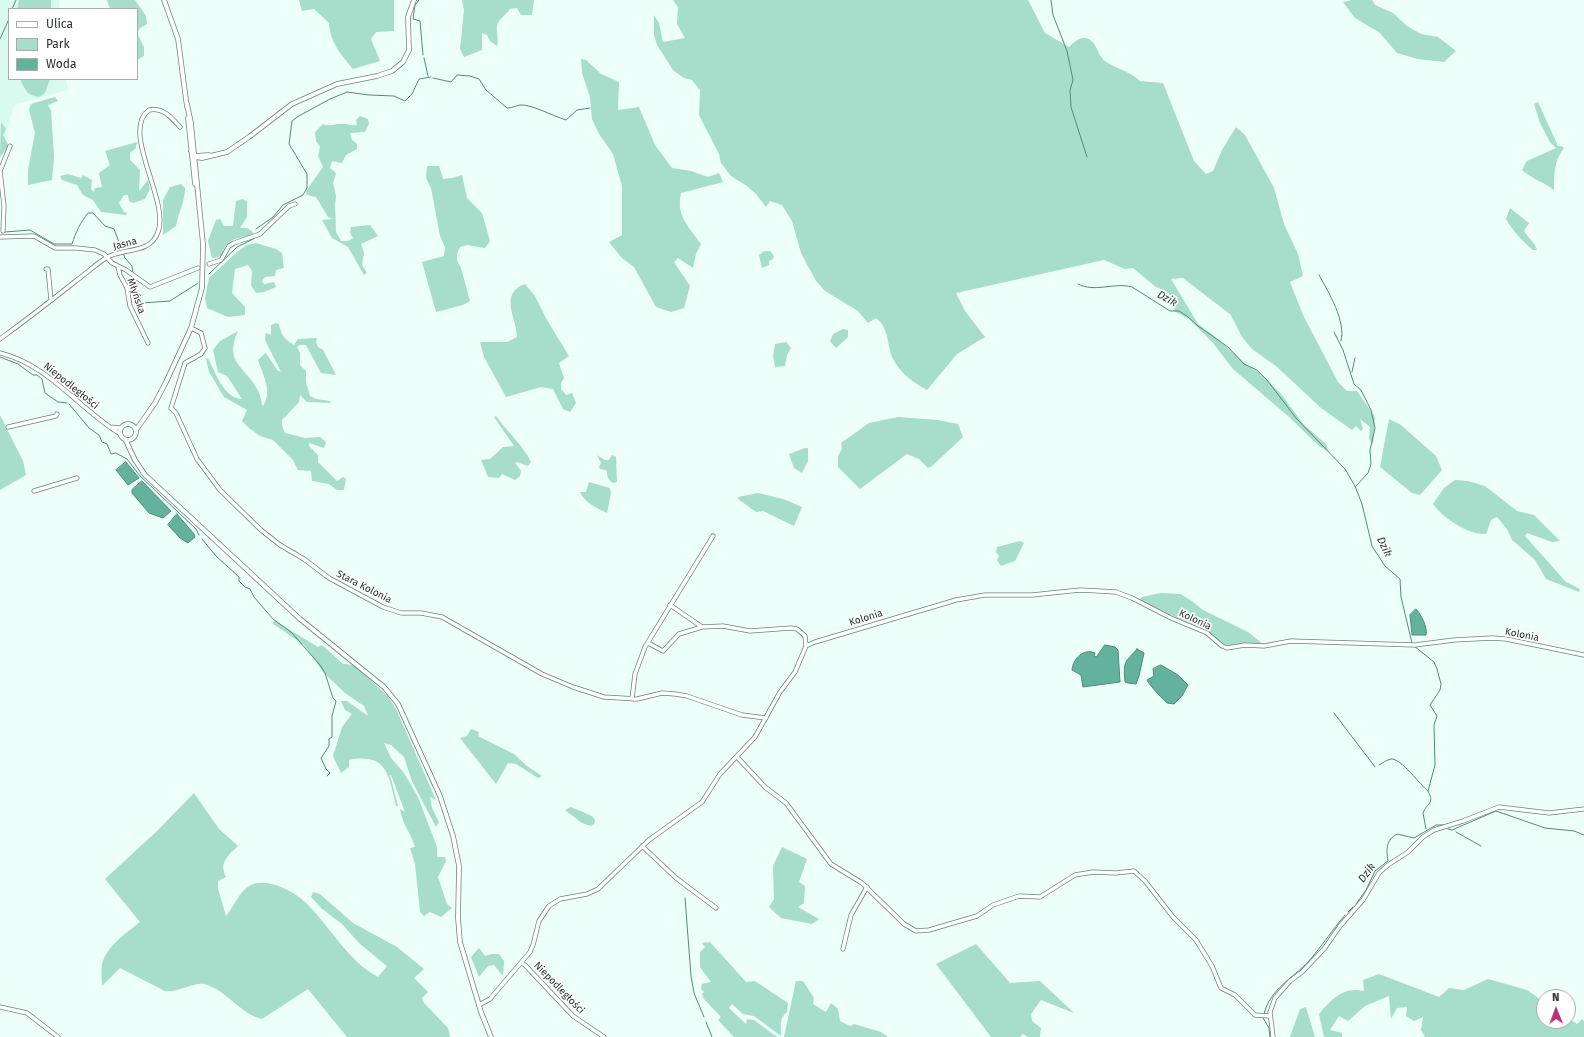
<!DOCTYPE html>
<html>
<head>
<meta charset="utf-8">
<style>
	body { margin:0 }
	#map { position:relative; width:1584px; height:1037px; overflow:hidden; background:#ecfff8; font-family:"Fira Sans",sans-serif }
	canvas { display:block }
	.legend { position:absolute; left:8px; top:8px; width:130px; height:72px; box-sizing:border-box; background:#fff; border:1px solid #a9acab; margin:0; padding:5px 7px; list-style:none; font-size:12px; color:#27302d }
	.legend li { display:flex; align-items:center; gap:8px; height:20px }
	.legend b { width:20px; border:1px solid #a9acab }
	.north { position:absolute; left:1536px; top:989px; width:40px; height:40px; box-sizing:border-box; background:#fff; border:1px solid #a9acab; border-radius:50%; rotate:359deg; font-size:11px; font-weight:700; line-height:16px; text-align:center; color:#27302d }
	.north::after { content:''; display:block; margin:auto; width:14px; height:18px; background:#b63177; clip-path:polygon(50% 0,100% 100%,50% 72%,0 100%) }
</style>
</head>
<body>
<div id="map">
<canvas width="1584" height="1037"></canvas>
<ul class="legend">
<li><b style="height:5px;background:#fff"></b>Ulica</li>
<li><b style="height:11px;background:#a6ddcb"></b>Park</li>
<li><b style="height:11px;background:#63b29b"></b>Woda</li>
</ul>
<div class="north">N</div>
</div>
<script>
const g = document.querySelector('canvas').getContext('2d');
g.lineJoin = 'round';
function paint(path, color) { g.fillStyle = color; g.fill(path, 'evenodd'); }
function trace(path, color, width, dash) { g.strokeStyle = color; g.lineWidth = width; g.lineCap = dash ? 'butt' : 'round'; g.setLineDash(dash || []); g.stroke(path); }
function drawText(font, color, halo, rows, align = 'center') {
  g.font = font + ' "Fira Sans",sans-serif'; g.lineWidth = 3.5; g.setLineDash([]); g.textBaseline = 'middle'; g.strokeStyle = halo; g.fillStyle = color; for (const [text, x, y, turn = 0] of rows) {
    g.save(); g.translate(x, y); g.rotate((+turn || 0) * Math.PI / 180); g.textAlign = isNaN(turn) ? turn : align; if (halo) g.strokeText(text, 0, 0); g.fillText(text, 0, 0); g.restore();
  }
}
paint(new Path2D(`
	M0,0H59V9H9V79H66L68,90L14,105L0,155Z`), '#d9faef');
paint(new Path2D(`
	M19,0H51V9H17Z
	M107,0H135L146,16L147,24L140,28L137,33L144,47V56L139,59H137V9H110Z
	M299,0H394V31L376,32L371,39L380,61L353,69C341,55 330,42 329,23L314,9L302,11Z
	M462,0H534L532,15H521L517,8L510,9C506,14 499,20 497,25C496,32 499,39 497,46L490,41L487,35L482,33V50L464,57L460,49L464,10Z
	M673,0H1028L1045,33L1069,47C1073,43 1079,37 1085,38C1097,40 1097,55 1105,61C1116,69 1130,71 1140,81L1163,83L1194,161L1206,174L1213,171L1222,150L1236,127L1245,135L1274,188L1284,224L1298,254L1303,276L1290,282L1303,315L1338,382L1347,391H1357L1375,417L1373,444L1369,439L1370,427L1360,419L1363,429L1361,431L1356,426L1352,430L1321,408L1276,366L1252,349L1242,337L1231,315L1183,278L1171,279L1198,324L1213,335L1247,365L1260,373L1281,394L1304,425L1326,444L1329,452L1319,446L1288,416L1233,369L1213,343L1189,319L1174,311L1176,301L1166,291L1156,287L1133,268L1125,269L1104,260L956,293L965,311L985,337L957,354L927,390C913,382 901,374 893,359C887,346 889,327 876,318L868,323L858,311L825,291L816,281L801,253L792,221L782,205L770,201L766,207L756,194L747,186L731,176L721,163L719,154L699,115L700,90L692,80L684,78L673,70L657,45L654,35V15L659,23L663,42L685,38L677,24L678,7Z
	M1352,0H1372L1375,5L1393,13L1407,26L1421,34L1438,37L1456,51L1444,62L1418,59L1397,53L1380,33L1355,18L1343,2Z
	M581,59L586,60L601,74L619,82L618,110L639,107L655,145L672,168L691,171L708,177L719,173L723,182L681,193C676,216 688,226 701,244L696,254L693,268L678,258L674,262L690,286L684,308L671,312L656,307L634,267L622,258L609,242L622,235V186L613,154L599,134L592,119L590,97L582,73Z
	M22,79H50L45,93L39,97C28,95 26,92 21,81Z
	M55,97L58,101L48,105L51,111L54,157L52,180L28,185V170L35,133L29,110L31,104Z
	M1538,102L1558,146H1561L1564,148C1554,160 1554,175 1554,190C1544,182 1532,179 1522,170L1527,161L1556,148L1550,142L1540,123L1534,104Z
	M360,116L368,119L369,124L365,132L350,133L352,140L357,144V149L346,155L342,163L332,161L330,168L336,173L333,183L336,196L335,204L336,232L341,241H348L353,238L350,233L351,227L370,225L378,236L361,244L364,253L362,265L367,273L364,275L348,247L332,238L322,220L333,219L328,217L316,197L307,195L306,191L323,167L318,156L320,147L316,141L315,132L323,124C332,127 332,124 340,124C346,123 350,126 357,125L356,120Z
	M1,122L6,129L3,135L9,146L0,157Z
	M137,142L136,148L130,153V160L140,170L139,191L148,180L150,189L145,199L133,203L129,201L128,195H124L119,203L124,212L127,213L126,215L101,212L93,200L83,195L77,185L62,180L60,176L68,174L81,178L83,175L92,180L91,189L94,192L95,188L102,187L99,173L110,165L105,151Z
	M427,166H439L443,179L452,178L462,175L467,198L482,213L490,241L485,248L467,245L460,247L457,254V260L461,268L470,301L463,305L436,312L422,262L444,256L445,247L440,236L431,188L426,178Z
	M181,184L185,188C185,202 178,213 176,226L163,235V200L170,187Z
	M242,199L247,201V217L240,228H247L254,233C246,239 234,236 227,244C220,253 226,257 212,258L208,241L216,220L220,219L224,226H233L236,201Z
	M1510,208L1529,223L1524,231C1528,238 1535,242 1537,250H1533C1523,242 1513,231 1506,219Z
	M256,243L276,249L282,253L284,268L276,270L275,276L265,277L262,281L264,284L274,282L276,287L264,292L256,293L251,285L252,271L248,265L235,269L232,293L245,307V315L228,317L207,308L205,298L209,278L237,252L247,245Z
	M764,251H770L774,256L773,259L769,261V265L762,268L759,255Z
	M525,284L535,296L547,320L569,356L559,363L564,378L561,383V389L566,395L572,393L576,403L570,412L563,409L553,389L541,387L506,397L484,357L480,342H507L517,337C517,318 498,294 525,284Z
	M276,323L279,324C281,335 284,339 294,345L298,339L317,338L316,342L318,347L323,350L336,375L321,373L306,345H300L297,347L300,353V365L306,371V382L310,396L316,399L330,401L331,403L307,402L300,395L299,402L282,420V426L285,433L305,438L320,437L326,442L324,448L309,443V446L318,455V462L337,481L343,477L346,479L344,490H337L329,484L312,481L311,471L298,470L293,460L273,440L260,436L249,428L242,421L247,410L224,397L209,372L206,359L208,358C216,373 223,398 242,399L227,376L218,372L213,350L220,341L238,331C223,364 246,366 258,391C261,396 261,402 263,406C273,392 263,375 258,360L266,353L277,370L281,372L265,340L266,333L271,335V325Z
	M843,329L848,330V337L836,348L830,341L833,334Z
	M786,342L791,348L787,355L785,366L775,367L773,356L775,344Z
	M0,415L23,461L26,475L0,490Z
	M496,416C507,432 523,445 531,462L528,466L517,462L515,463L521,471L520,476L515,480L502,474L499,478L488,477L481,460L490,459L503,447L514,446L494,417Z
	M898,417L938,420L958,424L963,437L932,466L928,468L919,459L907,454L860,489L838,467V456L842,449L841,443L869,423Z
	M1389,419L1401,425L1436,456L1442,470L1420,495L1412,493L1380,467Z
	M805,448H808V461L802,473L794,468L789,454Z
	M597,455L605,460H609L612,455L616,457L617,482L613,483C608,480 607,477 607,471L599,468L601,463Z
	M1455,480L1468,481L1485,486L1517,511L1534,515L1560,541L1552,542L1527,533L1525,536L1566,582L1580,589L1579,592L1546,579L1535,560L1512,540L1507,529L1497,517L1491,520L1486,534C1468,535 1443,518 1433,504L1444,488Z
	M589,482L610,488L611,493L607,513C598,509 584,502 580,492H586Z
	M758,493L783,499L802,507L794,526L763,511L756,512L738,499V497Z
	M1020,541L1024,543L1015,561L1001,566L997,560L999,556L996,552L997,547Z
	M1161,593L1180,594L1192,601L1203,610L1248,632L1263,644L1250,643L1231,646L1223,644L1208,632L1139,600L1142,597Z
	M275,621L318,647L322,645L343,664L354,665L388,696L397,711L436,800L430,797L432,808L439,822L436,827L412,781L404,757L391,745L384,743L391,758L404,773L418,797L437,847V857H445L446,861L438,877L447,904L452,908L441,917L430,912L424,916L420,912L415,864L410,848L415,847C411,833 402,824 400,809L405,812L391,775H390L398,806H396C389,777 388,752 349,760V767L341,773L333,756L342,727L352,714L345,710L341,701H347L368,716L364,706L345,693L323,672L304,645L272,623Z
	M471,729L479,732L478,736L514,754L527,766L542,776L538,778L516,764L508,763L496,784L460,738L467,736Z
	M194,793L219,829L238,846C227,856 219,863 226,877L218,881V889L226,916C234,907 239,891 251,885C268,877 296,892 308,905C331,928 348,961 378,977L387,966L360,944L342,924L321,908L311,897L313,892L320,894L353,923L397,947L424,969L414,978L428,992L422,998L424,1003L448,1028L450,1037H347L308,989L262,1019C240,1014 227,990 204,984C193,982 178,993 165,991L120,968L102,986C102,980 101,971 102,964C107,946 126,933 140,922L105,879L157,831Z
	M571,807L592,816L595,820L594,824L591,826L582,823L565,810Z
	M782,847L807,859L799,882L805,886L804,903L798,907L819,919L812,924L781,918L769,907L774,899L773,866Z
	M710,942L746,982L755,981L788,1003L787,1012C779,1018 781,1026 781,1036L754,1016L743,1014L732,1004L729,1008L746,1024L747,1019L754,1020L777,1037H734L718,1020L721,1017L703,998L702,994L704,992L701,989L702,984L711,982L700,967V952L705,947L702,943Z
	M976,944L1010,983L1040,981L1074,1013L1041,1000L1031,1014L1032,1021L1041,1028L1040,1037H1028L1023,1034L1020,1037H991L936,964Z
	M479,948L485,956L492,954H499L504,961L503,976L494,965L488,966L479,977L471,957Z
	M1379,974L1439,997L1449,988L1464,990L1488,979L1527,990L1544,1002V1021H1568V1018L1577,1024L1582,1019L1584,1021V1037H1425L1421,1030L1423,1017L1414,1021L1406,1016L1407,1007L1397,1008L1391,1019L1389,996L1365,1006L1348,1021L1339,1016L1330,1030L1342,1033V1037H1324L1319,1014C1331,1000 1343,986 1364,991L1363,980Z
	M796,981H803L814,998L813,1004L826,1012L831,1003L838,1009L840,1021L850,1026L854,1024L881,1032L888,1037H784Z
	M1306,1007L1315,1037H1290L1300,1009Z`), '#a6ddcb');
const water = new Path2D(`
	M126,462L139,478L128,485L116,470Z
	M142,481L171,511L163,518L149,513L132,493V490Z
	M177,514L194,534L195,537L188,543L180,538L168,525Z
	M1416,609C1421,614 1428,628 1426,635H1412L1410,615Z
	M1105,645L1115,647L1118,650L1120,682L1083,687L1081,675L1072,670C1073,658 1084,648 1095,653L1094,656L1096,657Z
	M1137,649L1144,653L1139,676L1136,684L1128,683L1125,682C1123,660 1125,663 1137,649Z
	M1161,665L1178,675L1188,685L1182,696L1174,704L1167,703C1162,698 1149,685 1147,680L1154,676L1153,669Z`);
paint(water, '#63b29b');
trace(water, '#518b7a', 1);
trace(new Path2D(`
	M419,0L415,5L413,19L420,21L423,55
	M1051,0L1053,15L1067,51L1073,80L1070,90L1071,107L1087,157
	M12,9L16,0
	M0,39L9,19
	M424,58L428,76
	M433,78L451,82L457,75L470,76L479,79L486,90L507,108C512,108 515,106 520,105C531,104 553,116 566,120L577,110L590,108
	M256,229L273,217L283,205L303,195L307,188V174L289,144L292,121L297,117L330,99L347,92L369,95L394,96L405,101L412,94L419,79L431,77
	M5,232L30,230L54,244H72C76,232 80,223 88,213H93L105,226L114,229L125,258L132,266L133,274
	M209,274L237,247L255,238
	M1319,275C1329,293 1346,321 1341,341
	M135,278L137,284L136,296L142,303L170,301L198,283
	M1078,284C1095,293 1114,282 1132,287L1170,311H1179L1187,316L1198,326L1228,347L1244,364L1257,370L1267,380L1296,418L1345,469L1355,486L1362,504L1372,546L1385,566L1400,579L1401,597L1412,643
	M1334,332L1343,350L1354,384L1361,390L1371,410L1375,428L1370,450L1371,464L1368,473L1356,486
	M0,357L18,364L33,375H37L42,379L45,393L58,402L67,403
	M1352,372L1355,358
	M69,404L89,428L99,435L102,442L107,444L111,454L116,453L127,459L140,476L196,529L199,535
	M202,539L216,556L239,577V581L245,587L250,589L254,597L273,619L291,632L320,665L325,673L333,698L336,701L332,716V737L329,739V746L321,758L326,769L330,773L327,776
	M1414,646L1434,662L1437,669L1441,684L1440,690L1430,705L1437,716L1434,725L1435,765L1428,791C1435,805 1427,802 1423,813L1426,829
	M1334,713L1375,767
	M1379,765C1382,763 1387,760 1391,759C1401,758 1420,785 1428,791
	M1448,829L1452,830L1496,811L1545,828L1574,831L1584,835
	M1456,832L1481,846
	M685,898L691,976L694,993L704,1017
	M1356,904L1366,890L1375,871L1388,861C1386,849 1386,840 1397,834L1414,838L1436,825H1444
	M1348,912L1353,907
	M1264,1014C1270,989 1292,979 1309,961C1322,946 1332,930 1345,915
	M1263,1018L1269,1028L1270,1037
	M706,1022L712,1037`), '#518b7a', 1);
const minor = new Path2D(`
	M3,231L4,206L0,171L10,146
	M0,237L34,236L55,248H76L95,250L104,254L112,263L126,270L150,287L198,268
	M209,264L221,260L229,246L234,243L260,234L289,206L295,204
	M118,267L120,275L127,288L130,306L148,343
	M46,269H48L51,300
	M191,328L201,333L205,348L201,354L185,363L171,408L176,413L197,459L220,490L261,530L280,545L304,559L329,578L383,607L401,613H421L442,617L542,674L573,687L604,697L637,699L662,693L675,694L687,696L742,715L766,718
	M0,339C26,320 52,300 77,280C87,273 96,264 106,258C123,247 150,255 158,232C170,201 120,131 149,110C163,107 172,118 180,127
	M0,353C49,365 78,408 119,433
	M8,427L56,416L57,414
	M110,427L120,428
	M34,491L77,478
	M670,605L702,627L723,626L750,631L791,628L797,629L805,636L806,646
	M648,643L663,651L679,634L702,627
	M632,699L635,674L645,647L713,536
	M737,757L765,787L786,803L831,864L862,883L904,924L916,931L929,930L977,916L993,905L1019,896L1040,897L1075,875L1093,872L1116,873L1134,871L1145,881L1173,917L1196,940L1212,966L1221,988L1235,995L1255,1015L1270,1016
	M642,846L676,878L716,908
	M843,949L851,915L867,887
	M521,963L525,965L573,1016L604,1037
	M479,1005L490,999L530,952L533,945L539,921L549,906L560,899L587,894L598,889L649,840L702,802L720,774L755,737L780,692L795,672L806,646L815,642L956,600L985,595H1032L1080,590L1099,591L1116,592L1132,598L1171,618L1207,633L1222,646L1227,648L1245,645L1264,646L1291,641L1415,645L1454,640L1492,638L1506,639L1584,655
	M0,1007L27,1013L58,1037
	M1273,1037L1270,1012L1275,998L1290,981L1302,972L1324,949L1340,926L1363,900L1379,873L1388,865L1408,852L1423,837L1434,830L1463,821L1499,807L1549,813L1584,809`);
const major = new Path2D(`
	M164,0L178,39L187,107
	M188,118L195,184
	M191,151L196,157L202,158L227,152L249,137L292,104L337,84L377,76L392,71L403,62L409,50L408,17L414,0
	M195,156L209,155
	M120 432a8 8 0 1 1 16 0a8 8 0 1 1-16 0Z
	M136,430L155,403L166,382L191,328L202,288L203,244L191,123L187,104
	M126,441L135,460L145,475L300,619L384,687L398,704L440,796L453,836L459,866L458,918L460,942L481,1012L491,1037`);
trace(minor, '#6c827b', 5);
trace(major, '#6c827b', 5.5);
trace(minor, '#fff', 3.5);
trace(major, '#fff', 4);
drawText('10px', '#27302d', '#fff', [
	["Jasna",125,244,-15],
	["Młyńska",136,296,71],
	["Niepodległości",71,386,39],
	["Stara Kolonia",364,587,27],
	["Kolonia",866,618,-17],
	["Kolonia",1195,620,25],
	["Kolonia",1522,635,11],
	["Niepodległości",559,988,46]
]);
drawText('italic 11px', '#1b4036', '#fff', [
	["Dzik",1167,299,28],
	["Dzik",1384,547,64],
	["Dzik",1367,873,-53]
]);
</script>
</body>
</html>
